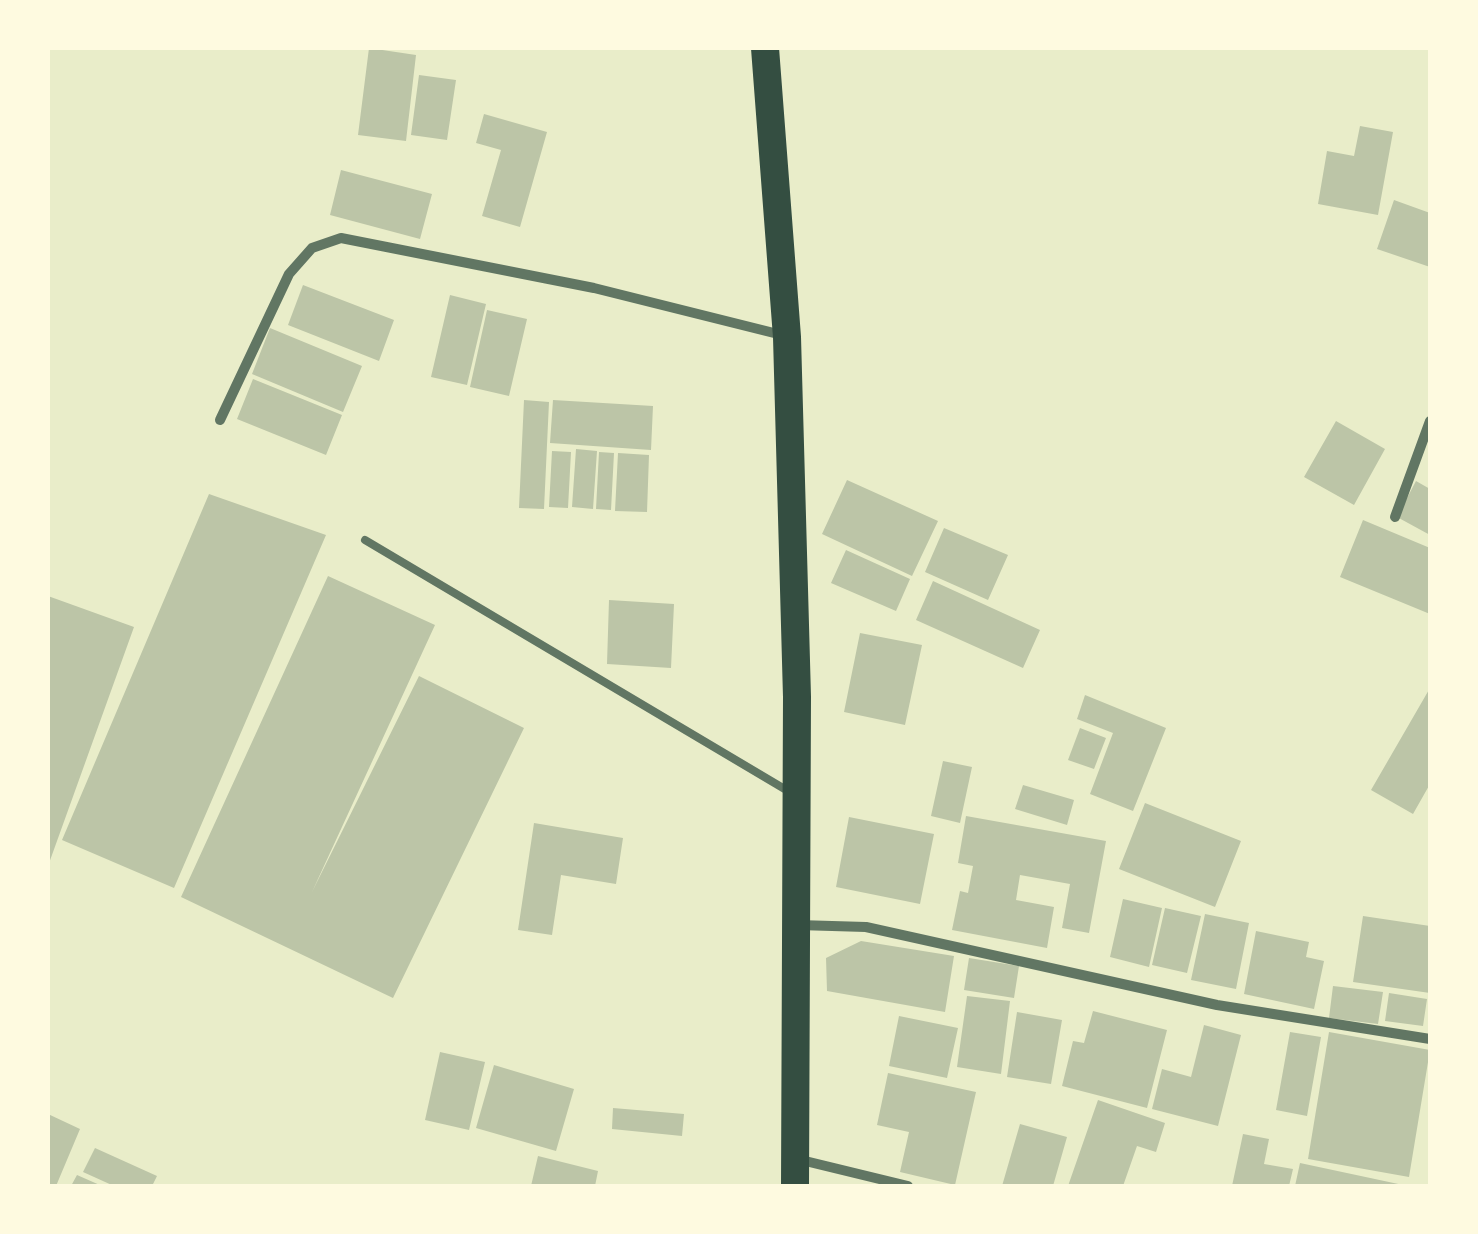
<!DOCTYPE html>
<html>
<head>
<meta charset="utf-8">
<style>
	body { margin:0 }
	#map { position:relative; width:1478px; height:1234px; overflow:hidden; background:#e9edc9; font-family:Helvetica,sans-serif }
	canvas { display:block }
	.frame { position:absolute; inset:0; border:50px solid #fefae0; pointer-events:none }
</style>
</head>
<body>
<div id="map">
<canvas width="1478" height="1234"></canvas>
<div class="frame"></div>
</div>
<script>
const g = document.querySelector('canvas').getContext('2d');
g.lineJoin = 'round';
function paint(path, color) { g.fillStyle = color; g.fill(path, 'evenodd'); }
function trace(path, color, width, dash) { g.strokeStyle = color; g.lineWidth = width; g.lineCap = dash ? 'butt' : 'round'; g.setLineDash(dash || []); g.stroke(path); }
paint(new Path2D(`
	M369,48L416,55L406,141L358,135Z
	M419,75L456,80L447,140L411,135Z
	M484,114L547,132L520,227L482,216L501,150L476,143Z
	M1360,126L1393,132L1378,215L1318,204L1327,151L1354,156Z
	M341,170L432,194L420,239L330,215Z
	M1394,200L1430,213V267L1377,249Z
	M303,285L394,320L379,361L288,325Z
	M450,295L486,304L467,385L431,377Z
	M487,310L527,319L509,396L470,387Z
	M270,328L362,366L343,412L252,374Z
	M253,379L342,415L326,455L237,419Z
	M524,400L549,402L544,509L519,508Z
	M553,400L653,406L651,450L550,443Z
	M1336,421L1385,449L1354,505L1304,477Z
	M576,449L597,451L593,509L572,507Z
	M552,451L571,452L568,508L549,507Z
	M599,452L614,453L611,510L596,509Z
	M618,453L649,455L647,512L615,511Z
	M847,480L938,521L912,576L822,534Z
	M1416,481L1430,489V535L1397,517Z
	M209,494L326,535L174,888L62,840Z
	M1363,520L1430,548V614L1340,577Z
	M944,528L1008,555L988,600L925,572Z
	M846,550L910,579L896,611L831,583Z
	M328,576L435,625L312,892L419,676L524,728L393,998L181,897Z
	M933,581L1040,630L1023,668L916,620Z
	M48,596L134,627L48,866Z
	M609,600L674,604L671,668L607,664Z
	M860,633L922,645L905,725L844,712Z
	M1430,688V784L1413,814L1371,790Z
	M1085,695L1166,728L1133,811L1090,794L1113,733L1077,719Z
	M1080,728L1106,738L1094,769L1068,760Z
	M943,761L972,767L960,823L931,816Z
	M1023,785L1074,800L1067,825L1015,809Z
	M1145,803L1241,841L1215,907L1119,869Z
	M966,816L1106,841L1089,933L1062,928L1070,884L1020,875L1016,900L1054,907L1047,948L952,930L960,891L968,893L973,866L958,863Z
	M849,817L934,834L920,904L836,887Z
	M534,823L623,838L616,884L561,875L552,935L518,930Z
	M1123,899L1162,908L1149,967L1110,957Z
	M1165,908L1201,916L1187,973L1152,965Z
	M1205,914L1249,923L1236,989L1191,980Z
	M1363,916L1430,926V993L1353,982Z
	M1256,931L1309,942L1306,957L1324,961L1314,1009L1244,994Z
	M861,941L954,956L945,1012L827,991L826,958Z
	M969,958L1019,966L1014,998L964,990Z
	M1333,986L1383,992L1378,1024L1329,1018Z
	M1389,993L1427,999L1423,1026L1385,1021Z
	M967,996L1010,1001L1001,1074L957,1067Z
	M1093,1011L1167,1030L1147,1108L1062,1086L1073,1041L1084,1043Z
	M1017,1012L1062,1020L1051,1084L1007,1077Z
	M899,1016L958,1028L947,1078L889,1066Z
	M1204,1025L1241,1035L1218,1126L1152,1109L1162,1069L1191,1077Z
	M1290,1032L1321,1037L1307,1116L1276,1110Z
	M1329,1032L1430,1050L1409,1177L1308,1159Z
	M440,1052L485,1062L469,1130L425,1120Z
	M494,1065L574,1089L556,1151L476,1128Z
	M888,1073L976,1092L955,1185L900,1172L909,1132L877,1125Z
	M1098,1100L1165,1123L1156,1152L1137,1146L1123,1186H1068Z
	M613,1108L684,1114L682,1136L612,1129Z
	M48,1114L80,1129L56,1186H48Z
	M1020,1124L1067,1137L1053,1186H1002Z
	M1243,1134L1269,1139L1264,1164L1293,1169L1289,1186H1232Z
	M95,1148L157,1176L152,1186H114L83,1172Z
	M538,1156L598,1171L595,1186H531Z
	M1300,1163L1403,1185L1402,1186H1295Z
	M77,1175L102,1186H71Z`), '#bcc5a7');
trace(new Path2D(`
	M365,540L788,791`), '#617663', 8);
trace(new Path2D(`
	M220,420L289,274L312,248L341,238L594,288L786,336
	M1395,517L1430,421
	M798,925L866,927L1217,1005L1430,1039
	M797,1159L908,1186`), '#617663', 10);
trace(new Path2D(`
	M765,48L787,337L797,697L795,1186`), '#344e41', 28);
</script>
</body>
</html>
